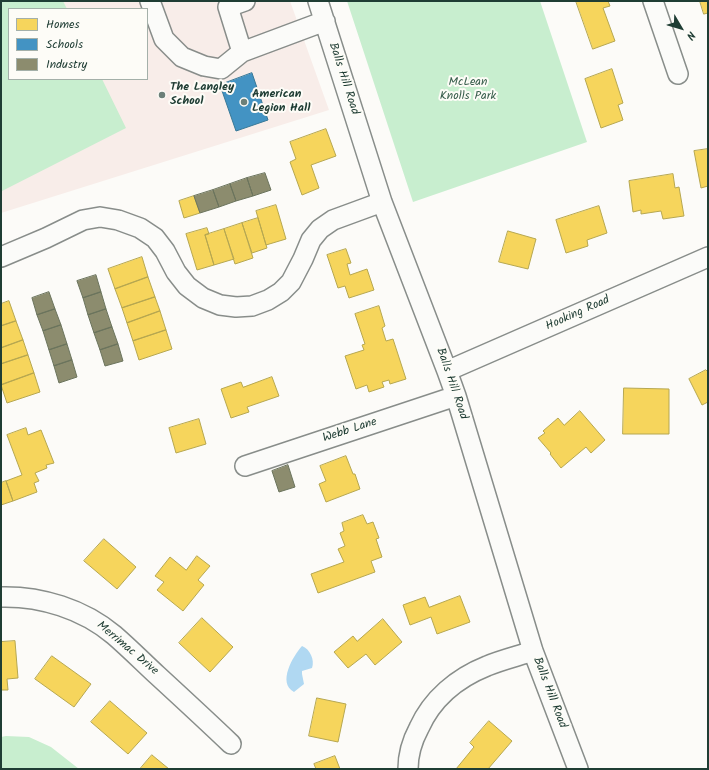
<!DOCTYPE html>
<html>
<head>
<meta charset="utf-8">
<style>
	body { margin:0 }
	#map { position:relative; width:709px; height:770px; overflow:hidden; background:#fcfbf8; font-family:Kalam,sans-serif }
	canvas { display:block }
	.frame { position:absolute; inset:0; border:2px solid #1f3d34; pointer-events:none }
	.legend { position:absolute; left:8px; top:8px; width:140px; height:72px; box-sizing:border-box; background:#fdfcf7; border:1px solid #a4b0a9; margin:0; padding:5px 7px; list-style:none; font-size:12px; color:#1f3d34 }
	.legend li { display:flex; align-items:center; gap:8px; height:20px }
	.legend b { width:20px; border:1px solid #a4b0a9 }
	.north { position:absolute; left:661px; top:8px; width:40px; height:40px; -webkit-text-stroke:3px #fdfcf7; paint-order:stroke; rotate:128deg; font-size:11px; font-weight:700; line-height:16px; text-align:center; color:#1f3d34 }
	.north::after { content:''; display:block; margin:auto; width:14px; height:18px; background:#1f3d34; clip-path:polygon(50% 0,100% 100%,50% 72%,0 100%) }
</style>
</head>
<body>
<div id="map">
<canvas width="709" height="770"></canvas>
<div class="frame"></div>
<ul class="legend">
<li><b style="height:11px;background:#f6d55c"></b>Homes</li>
<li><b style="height:11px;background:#4393c3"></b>Schools</li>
<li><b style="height:11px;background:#8c8c6e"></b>Industry</li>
</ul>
<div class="north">N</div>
</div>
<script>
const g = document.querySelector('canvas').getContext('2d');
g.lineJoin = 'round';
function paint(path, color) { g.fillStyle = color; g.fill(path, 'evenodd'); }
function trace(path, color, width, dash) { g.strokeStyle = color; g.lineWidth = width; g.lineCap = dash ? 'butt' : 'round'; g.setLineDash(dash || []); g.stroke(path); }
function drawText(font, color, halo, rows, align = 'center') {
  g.font = font + ' Kalam,sans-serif'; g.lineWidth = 4; g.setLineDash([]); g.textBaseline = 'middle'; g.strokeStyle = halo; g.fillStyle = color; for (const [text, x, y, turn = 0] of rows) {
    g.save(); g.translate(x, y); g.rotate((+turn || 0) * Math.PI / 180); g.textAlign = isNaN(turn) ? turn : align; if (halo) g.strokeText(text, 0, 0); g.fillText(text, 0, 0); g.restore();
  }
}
paint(new Path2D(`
	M1,1H290L329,110L1,213ZM9,9H147V79H9Z`), '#f8ede9');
paint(new Path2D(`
	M1,1H63L67,9H9V79H102L126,128L2,191L1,189Z
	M347,1H540L587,142L413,202Z
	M6,736L29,737L51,747L79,769H1V737Z`), '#c8eecf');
paint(new Path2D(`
	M302,646C310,649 315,660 312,668L302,671V674L304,684L294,692C277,683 293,656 302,646Z`), '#b0d8f2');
const homes = new Path2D(`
	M576,1H608L610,6L603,8L615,41L593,49Z
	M700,1H708V13L704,14Z
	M612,69L623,103L618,105L623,120L601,128L585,79Z
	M326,129L336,156L311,165L319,188L302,195L290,162L296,159L290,142Z
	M708,149V186L701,188L694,151Z
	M673,174L675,188L679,187L684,216L663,219L661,211L641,214V210L633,212L629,181Z
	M194,196L200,213L184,218L179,201Z
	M276,205L286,239L266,245L256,211Z
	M599,206L607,233L587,240L588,246L566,253L556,220Z
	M258,218L267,248L252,253L242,223Z
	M242,223L253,258L235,264L224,229Z
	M207,228L209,234L205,235L214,265L197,270L186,234Z
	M224,229L234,259L214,265L205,235Z
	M508,231L536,239L528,269L499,262Z
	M346,249L351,263L347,264L350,275L367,269L374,290L349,298L345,286L338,288L327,255Z
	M142,257L148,277L115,289L108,269Z
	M148,277L155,297L122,308L115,289Z
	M155,297L160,311L127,323L122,308Z
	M9,301L16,321L1,326V304Z
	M379,306L385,326L382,328L386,341L393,339L406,379L390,384L389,380L382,382L384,387L369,392L367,385L356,389L345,356L364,350L362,345L365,344L355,314Z
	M160,311L166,330L133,341L127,323Z
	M16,321L23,340L1,348V326Z
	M166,330L172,349L139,360L133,341Z
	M23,340L28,355L1,364V348Z
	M28,355L34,373L1,385V364Z
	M706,370L708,372V402L702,405L689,379Z
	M34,373L40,392L7,403L1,385Z
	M272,377L279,396L247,407L249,412L231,418L221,389L241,382L243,387Z
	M624,388L669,389V434H623Z
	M580,411L605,440L591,453L586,447L561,468L550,454L551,453L538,438L545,433L543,431L558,418L564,425Z
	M199,419L206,444L176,453L169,428Z
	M26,428L28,435L41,430L54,463L46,465L47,468L35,473L39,481L34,483L37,492L13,501L6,481L22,475L7,435Z
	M346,456L353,474H355L360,489L326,502L319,484L326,481L320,466Z
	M6,481L13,501L1,505V483Z
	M363,515L367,524L373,522L379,538L376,539L382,557L371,561L375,572L318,593L311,574L344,562L338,549L345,546L340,533L344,531L342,523Z
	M104,539L136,567L117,589L84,561Z
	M197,556L210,566L198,580L204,585L183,611L157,590L164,582L155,576L170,557L186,570Z
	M460,596L470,622L437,634L431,617L410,625L403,605L425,597L429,607Z
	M202,618L233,647L210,672L179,643Z
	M383,619L402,642L375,665L366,654L348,668L334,652L353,636L357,641Z
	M15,641L18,678L7,679L8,690H1V642Z
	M52,656L91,684L74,707L35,679Z
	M317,698L346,704L338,742L309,736Z
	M110,701L147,733L128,754L91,722Z
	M489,721L512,741L488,769H456L474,747L470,743Z
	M152,755L169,769H140Z
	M335,756L340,769H316L314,764Z`);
paint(homes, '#f6d55c');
trace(homes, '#b6a750', 1);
const schools = new Path2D(`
	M252,73L268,120L236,131L220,85Z`);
paint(schools, '#4393c3');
trace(schools, '#387998', 1);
const industry = new Path2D(`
	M265,173L271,190L253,196L247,178Z
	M247,178L253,196L236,201L230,184Z
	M230,184L236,201L219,207L213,190Z
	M213,190L219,207L200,213L194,196Z
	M96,275L101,292L83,298L77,281Z
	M49,292L55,309L37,315L32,298Z
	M101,292L106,309L88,315L83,298Z
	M55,309L61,325L43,331L37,315Z
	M106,309L112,327L94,333L88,315Z
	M61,325L67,344L49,350L43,331Z
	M112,327L118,344L100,350L94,333Z
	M67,344L72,360L54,366L49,350Z
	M118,344L123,361L105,366L100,350Z
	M72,360L77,377L59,383L54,366Z
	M288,465L295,487L279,492L272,471Z`);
paint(industry, '#8c8c6e');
trace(industry, '#6b745d', 1);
const minor = new Path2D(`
	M150,1L164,39L182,57L204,66L221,69L242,52
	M245,1L228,7L242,52L325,21
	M318,1L382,202L447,371L456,396L533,651L578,769
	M653,1L678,74
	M1,257L46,238L83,220L100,217L118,220L140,228L155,238L165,251L176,272L187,286L203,298L220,305L236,307L252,306L268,300L281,292L291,282L303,259L311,240L320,229L333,220L382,202
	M447,371L708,257
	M245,466L456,396
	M1,597C41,596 83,609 114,635C129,648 143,662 157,675C182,698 207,721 231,744
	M408,769C408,754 412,741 419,728C432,699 457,678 487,666C501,660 518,656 533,651`);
trace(minor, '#888d8a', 22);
trace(minor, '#fbfbf9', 19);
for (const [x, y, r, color] of [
	[162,95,4,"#6c8079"],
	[244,102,4,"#6c8079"]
]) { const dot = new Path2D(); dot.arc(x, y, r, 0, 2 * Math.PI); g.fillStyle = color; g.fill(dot); trace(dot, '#fdfcf7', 1.5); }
drawText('12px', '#1f3d34', '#fdfcf7', [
	["Balls Hill Road",343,79,72],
	["Hooking Road",578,314,-24],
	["Balls Hill Road",451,384,71],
	["Webb Lane",350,431,-18],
	["Merrimac Drive",127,649,40],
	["Balls Hill Road",549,693,69]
]);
drawText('12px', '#385e4c', '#fdfcf7', [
	["McLean",468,83],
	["Knolls Park",468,97]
]);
drawText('bold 12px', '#1f3d34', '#fdfcf7', [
	["The Langley",170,88],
	["School",170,102],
	["American",252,95],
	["Legion Hall",252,109]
], 'left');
</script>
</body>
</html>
